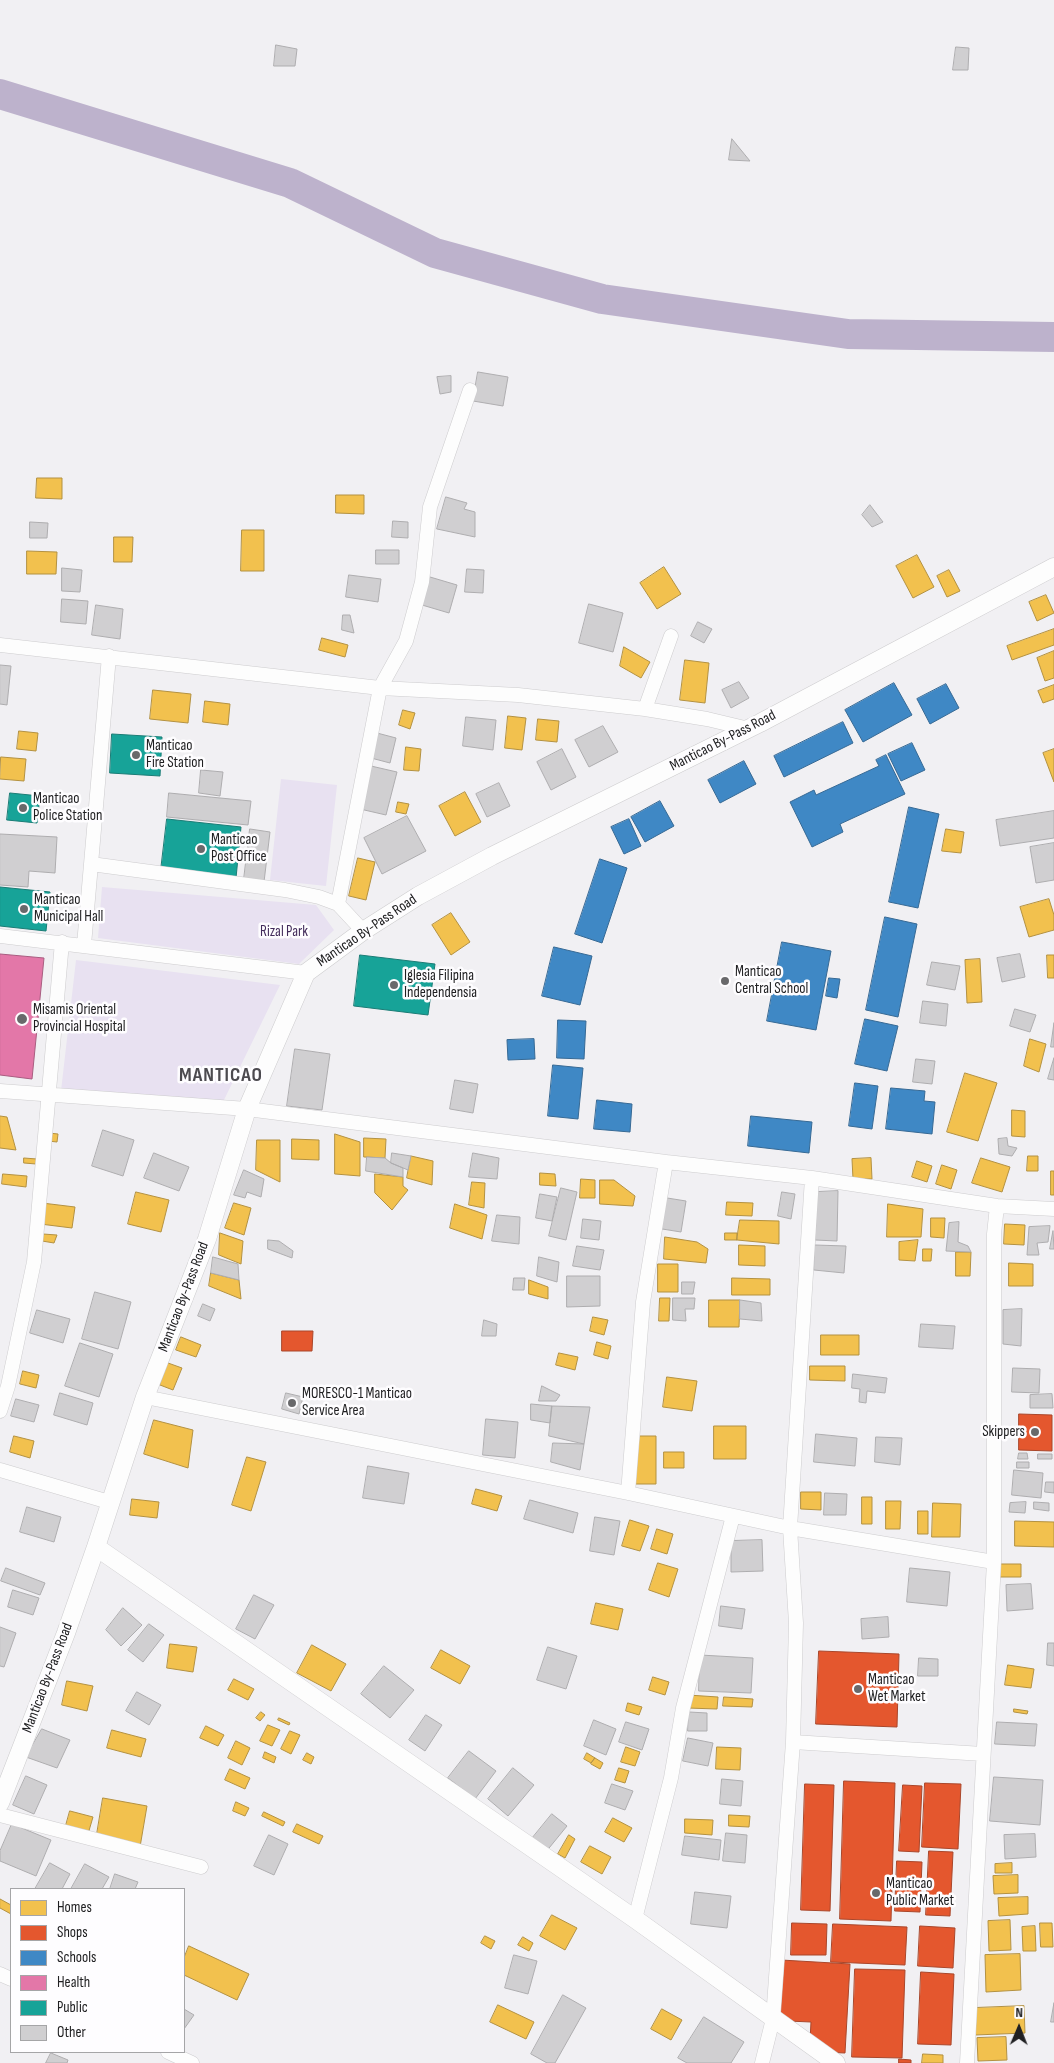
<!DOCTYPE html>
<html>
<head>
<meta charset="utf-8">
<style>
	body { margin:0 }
	#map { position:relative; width:1054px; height:2063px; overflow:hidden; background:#f1f0f3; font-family:"Sofia Sans Condensed",sans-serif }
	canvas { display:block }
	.legend { position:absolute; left:10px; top:1888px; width:175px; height:165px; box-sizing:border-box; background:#fefdff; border:1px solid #a5a5a7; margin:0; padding:6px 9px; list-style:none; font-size:15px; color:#202022 }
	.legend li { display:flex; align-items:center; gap:10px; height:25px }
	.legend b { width:25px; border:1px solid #a5a5a7 }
	.north { position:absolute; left:994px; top:2003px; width:50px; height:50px; -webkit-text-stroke:4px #fefdff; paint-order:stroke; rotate:1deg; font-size:14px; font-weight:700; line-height:20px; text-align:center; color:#202022 }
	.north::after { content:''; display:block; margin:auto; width:18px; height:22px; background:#202022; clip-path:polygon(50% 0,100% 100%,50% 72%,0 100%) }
</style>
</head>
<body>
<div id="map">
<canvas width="1054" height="2063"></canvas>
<ul class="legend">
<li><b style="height:14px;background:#f2c14e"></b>Homes</li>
<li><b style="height:14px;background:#e4572e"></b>Shops</li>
<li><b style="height:14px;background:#3f88c5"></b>Schools</li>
<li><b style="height:14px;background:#e377a8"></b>Health</li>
<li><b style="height:14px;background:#17a398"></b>Public</li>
<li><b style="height:14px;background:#d0cfd1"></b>Other</li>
</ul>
<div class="north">N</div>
</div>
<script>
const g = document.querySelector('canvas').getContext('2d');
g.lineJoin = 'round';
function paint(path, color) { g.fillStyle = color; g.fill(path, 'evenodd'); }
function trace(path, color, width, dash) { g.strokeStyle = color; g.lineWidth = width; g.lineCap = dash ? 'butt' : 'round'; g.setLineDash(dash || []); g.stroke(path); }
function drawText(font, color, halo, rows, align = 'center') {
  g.font = font + ' "Sofia Sans Condensed",sans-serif'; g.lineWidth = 5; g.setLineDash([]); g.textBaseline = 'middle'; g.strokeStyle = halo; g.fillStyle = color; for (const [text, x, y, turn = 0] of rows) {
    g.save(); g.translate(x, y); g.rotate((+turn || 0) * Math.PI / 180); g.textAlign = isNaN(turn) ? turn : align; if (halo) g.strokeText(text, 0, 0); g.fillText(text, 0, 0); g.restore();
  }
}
paint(new Path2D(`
	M281,779L337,785L326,886L270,880Z
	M102,887L316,905L334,930L299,964L98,938Z
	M76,960L280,985L223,1102L61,1091Z`), '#e8e1f1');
const homes = new Path2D(`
	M37,478H62V499L36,498Z
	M336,495H364V514L336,513Z
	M242,530H264V571H241Z
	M114,537H133L132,562H114Z
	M27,551L57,552L56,574H27Z
	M917,555L934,587L913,598L896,566Z
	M664,567L681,594L657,609L640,583Z
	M949,570L960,591L947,597L937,576Z
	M1046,595L1054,613L1037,621L1029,602Z
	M1054,629V645L1012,660L1007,646Z
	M322,638L348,645L345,657L319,650Z
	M624,647L650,662L641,678L620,666Z
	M1054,651V678L1045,681L1037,658Z
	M685,660L709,663L705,703L680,700Z
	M1054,685V699L1043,703L1038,691Z
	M153,690L191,694L188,723L150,719Z
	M205,701L230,704L228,725L203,722Z
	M403,710L415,713L410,729L399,725Z
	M508,716L526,718L522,750L505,748Z
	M538,719L559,721L557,742L536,740Z
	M19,731L38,733L36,751L17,749Z
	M406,747L421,749L419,771L404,770Z
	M1054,749V782L1043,753Z
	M1,757L26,759L24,781L0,779Z
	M465,792L481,822L455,836L439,806Z
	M398,802L409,804L406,814L396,812Z
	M946,829L964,832L961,853L942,851Z
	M358,858L375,862L366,900L349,896Z
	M1049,899L1054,915V930L1029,937L1020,907Z
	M451,913L470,942L451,955L432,925Z
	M1047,955H1054V978H1048Z
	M980,959L982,1002L967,1003L965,960Z
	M1030,1039L1046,1044L1039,1072L1024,1066Z
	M965,1073L997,1083L978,1141L947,1132Z
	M1012,1110L1025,1111V1137L1012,1136Z
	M0,1116L7,1117L16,1150L0,1148Z
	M49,1133L58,1134L57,1142L48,1141Z
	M335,1134L360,1142V1176L335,1174Z
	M364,1138L386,1139L385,1158L364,1157Z
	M292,1139L319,1140V1160L292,1159Z
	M257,1140H280V1182L256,1170Z
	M411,1156L433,1161L432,1185L407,1178Z
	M1028,1156H1038V1171H1027Z
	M24,1158L37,1159L36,1164L24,1163Z
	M871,1158L872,1179H853L852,1159Z
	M981,1158L1010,1167L1002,1192L972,1183Z
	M917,1161L932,1166L927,1182L912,1177Z
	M942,1165L957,1170L951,1189L936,1184Z
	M1051,1171H1054V1195H1051Z
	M540,1173L555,1174L556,1186L540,1185Z
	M3,1174L27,1176L26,1187L2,1184Z
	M375,1174L403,1177V1186L408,1190L392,1210L375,1193Z
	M581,1179L595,1180V1198H580Z
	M600,1180H614L635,1196L633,1206L600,1204Z
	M472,1182L485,1183L484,1208L469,1205Z
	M136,1192L169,1200L161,1232L128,1224Z
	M727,1202L753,1203L752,1216L726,1215Z
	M42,1203L75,1207L72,1228L40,1224Z
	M234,1203L251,1208L244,1235L225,1228Z
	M455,1204L487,1215L482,1239L450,1228Z
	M888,1204L923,1209L921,1237H887Z
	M931,1218H945L944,1238L931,1237Z
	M740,1220L779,1221V1244L737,1240Z
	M1005,1224L1025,1225L1024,1245L1004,1244Z
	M220,1233L243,1241L241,1264L219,1255Z
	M725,1233H737V1240H725Z
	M43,1234L57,1235L54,1243L42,1241Z
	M665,1237L697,1242L708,1249L706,1263L664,1259Z
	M918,1240L915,1261L899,1260V1242Z
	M739,1245L765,1246V1266L739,1265Z
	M923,1249H932L931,1261H923Z
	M956,1252H971L970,1276H956Z
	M1009,1263L1033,1264V1286H1009Z
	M658,1264H678V1292H658Z
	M211,1273L239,1280L241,1299L209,1286Z
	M732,1278L770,1279V1295H732Z
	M529,1280L548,1287V1299L529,1294Z
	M660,1298H670L669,1321H659Z
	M709,1300H740L739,1327H709Z
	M593,1317L608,1320L604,1335L590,1331Z
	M821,1335H859V1355H821Z
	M181,1337L201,1345L196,1357L176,1350Z
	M597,1342L611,1346L608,1359L594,1355Z
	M559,1353L578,1357L575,1370L556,1365Z
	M168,1363L182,1368L173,1390L160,1385Z
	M810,1366H845V1381L810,1380Z
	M23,1371L39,1375L36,1388L20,1384Z
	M667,1377L697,1381L692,1411L663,1407Z
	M154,1420L193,1430L188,1468L144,1454Z
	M714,1426H746V1459H714Z
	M14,1436L34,1441L30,1458L10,1452Z
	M632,1436H656V1484H631Z
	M664,1452H684V1468H664Z
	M247,1457L266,1462L251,1511L232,1505Z
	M476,1489L502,1496L497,1511L472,1504Z
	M801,1492H821V1510L801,1509Z
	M862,1497H872V1524H862Z
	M132,1499L159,1502L157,1518L130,1515Z
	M886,1501H901L900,1529H886Z
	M933,1503L961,1504L960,1537H932Z
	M918,1511H928V1534H918Z
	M630,1520L649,1526L640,1551L622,1546Z
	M1015,1521L1054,1522V1547L1015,1546Z
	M657,1529L673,1534L667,1554L651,1549Z
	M658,1563L678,1569L669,1597L649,1590Z
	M995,1564H1021V1577H995Z
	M596,1603L623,1609L618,1630L591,1624Z
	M170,1644L197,1647L193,1672L167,1668Z
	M312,1645L346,1664L331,1691L297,1673Z
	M441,1650L470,1666L460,1684L431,1668Z
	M1008,1665L1034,1669L1031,1688L1005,1685Z
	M653,1677L669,1682L665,1695L649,1690Z
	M234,1679L254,1689L248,1700L228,1690Z
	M67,1681L93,1686L87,1711L62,1705Z
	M688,1695L718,1697L717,1709L687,1708Z
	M724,1697L753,1699L752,1707L723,1706Z
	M628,1703L642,1707L639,1715L626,1711Z
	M1014,1709L1028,1711L1027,1714L1014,1712Z
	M261,1712L265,1715L260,1721L256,1718Z
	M279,1718L290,1723L289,1725L278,1720Z
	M268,1725L280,1730L272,1746L260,1741Z
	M206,1726L224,1735L218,1746L200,1738Z
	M112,1730L146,1739L141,1757L107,1748Z
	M290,1731L300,1735L291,1754L281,1749Z
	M236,1741L250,1748L242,1765L228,1758Z
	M626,1747L640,1752L635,1766L621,1762Z
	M717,1747L741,1748L740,1770L716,1769Z
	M265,1752L276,1757L274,1763L263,1758Z
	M307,1753L314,1757L311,1764L303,1760Z
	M587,1753L595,1758L591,1763L584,1759Z
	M595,1758L603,1763L600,1769L591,1764Z
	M619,1768L629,1771L625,1783L615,1780Z
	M230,1769L250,1778L245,1789L225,1780Z
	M103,1798L147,1806L140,1847L96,1840Z
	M236,1802L249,1808L245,1816L233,1811Z
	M70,1811L93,1817L88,1834L65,1829Z
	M264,1812L285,1822L283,1826L262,1816Z
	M729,1815L750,1816L749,1827L729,1826Z
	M613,1818L632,1828L624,1842L605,1832Z
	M685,1819L713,1820L712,1835L685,1833Z
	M297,1824L323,1836L319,1844L293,1832Z
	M569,1835L575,1839L565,1858L558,1854Z
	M590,1846L611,1857L602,1874L581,1862Z
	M1012,1863V1873H995V1864Z
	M1018,1875V1893L994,1894L993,1876Z
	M1028,1897V1914L999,1916L998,1898Z
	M0,1899L11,1905V1914L0,1908Z
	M552,1915L577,1928L565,1950L540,1936Z
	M1010,1920L1011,1950L989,1951L988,1921Z
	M1040,1923H1052L1053,1947H1041Z
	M1035,1926L1036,1951H1023L1022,1927Z
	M485,1936L495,1941L491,1949L481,1943Z
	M523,1937L533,1943L529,1951L518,1945Z
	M189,1946L249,1974L237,2000L184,1975V1958Z
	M1020,1954L1021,1990L986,1992L985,1955Z
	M498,2005L534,2022L526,2039L490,2022Z
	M1024,2006L1025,2033L975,2035L974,2008Z
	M662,2009L682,2020L671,2040L651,2029Z
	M1006,2037L1007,2060L978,2061L977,2038Z
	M923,2054L943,2055V2063H922Z`);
paint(homes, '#f2c14e');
trace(homes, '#b39141', 1);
const shops = new Path2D(`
	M282,1331H313L312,1351H282Z
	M1019,1414L1052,1415V1451L1019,1450Z
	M819,1651L899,1654L897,1727L816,1724Z
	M844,1781L895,1783L891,1921L840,1919Z
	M925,1783L961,1784L958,1849L922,1847Z
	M805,1784L834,1785L830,1911L801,1910Z
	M903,1785L922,1786L919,1852L899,1851Z
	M929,1851L953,1852L950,1916L926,1915Z
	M897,1861L922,1862L920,1912L895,1911Z
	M792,1923L827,1924L826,1955H791Z
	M833,1924L907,1927L905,1965L831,1962Z
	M920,1926L955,1928L953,1968L918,1966Z
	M781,1960L850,1964L845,2053L821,2052L822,2042L810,2041L811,2022L788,2021L778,2012Z
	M855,1969L905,1970L902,2058L852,2057Z
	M921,1972L954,1974L951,2045L918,2044Z
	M899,2059L911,2060V2063H899Z`);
paint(shops, '#e4572e');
trace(shops, '#a9462a', 1);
const schools = new Path2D(`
	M894,683L912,715L863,742L845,710Z
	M946,684L959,708L930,724L917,699Z
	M843,722L853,743L784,777L774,756Z
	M912,743L925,770L901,781L888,754Z
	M886,755L905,794L840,824L843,832L812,847L790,802L814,790L816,795L879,766L876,760Z
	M744,761L756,784L720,803L708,780Z
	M660,801L674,826L645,842L631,817Z
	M909,807L939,814L918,908L889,902Z
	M629,819L641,846L624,854L611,827Z
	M600,859L627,868L602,943L575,934Z
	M885,917L917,924L898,1017L866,1010Z
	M782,942L831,951L816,1030L767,1021Z
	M554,947L592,956L580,1005L542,996Z
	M829,978L840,979L837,998L826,996Z
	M865,1019L898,1026L887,1071L855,1064Z
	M558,1020L586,1021L584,1059L557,1058Z
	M534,1039L535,1059L508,1060L507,1040Z
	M553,1065L583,1068L578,1119L548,1116Z
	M855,1083L878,1086L872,1129L849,1126Z
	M891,1088L925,1091L924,1101L935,1102L932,1134L886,1129Z
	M597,1100L632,1104L630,1132L594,1129Z
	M751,1116L812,1122L809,1153L748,1146Z`);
paint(schools, '#3f88c5');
trace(schools, '#366994', 1);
const health = new Path2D(`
	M0,954L44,958L32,1079L0,1075Z`);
paint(health, '#e377a8');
trace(health, '#a85d80', 1);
const public = new Path2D(`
	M112,734L162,737L160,776L110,773Z
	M10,793L40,796L37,823L7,820Z
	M167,819L241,827L236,878L161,870Z
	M0,887L50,892L46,931L0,926Z
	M360,955L435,964L428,1015L354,1006Z`);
paint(public, '#17a398');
trace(public, '#1a7c75', 1);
trace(new Path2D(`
	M0,94L290,183L435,253L602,299L848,334L1054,337`), '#bdb2cc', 30);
const building = new Path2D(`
	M276,45L297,49L295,66H274Z
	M956,47L969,48L968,70H953Z
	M732,139L750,161L729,160Z
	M478,372L508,377L503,406L473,401Z
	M451,376V392L440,394L437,377Z
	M446,497L467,503L464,509L475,512V537L437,529Z
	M870,505L883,522L872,527L862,515Z
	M393,521L408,522V538L392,537Z
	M30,522L48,523L47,538H30Z
	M376,550H399V564H376Z
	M62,568L82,570L80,592L62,591Z
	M467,569L484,570L483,593L465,592Z
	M349,575L381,579L378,602L346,597Z
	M430,577L457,585L449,613L422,605Z
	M62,599L88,601L86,624L61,622Z
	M589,604L623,613L613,652L579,643Z
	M96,605L123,609L120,639L92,635Z
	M343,615H350L354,633L342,630Z
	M698,622L712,629L704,643L691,636Z
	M0,665L11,666L7,705L0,704Z
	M739,682L749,698L731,708L722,690Z
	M466,717L496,720L493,750L463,746Z
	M603,726L618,752L589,767L575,740Z
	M377,733L396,738L390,763L371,758Z
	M562,749L576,777L551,790L537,762Z
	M371,766L397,772L386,815L360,809Z
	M201,770L223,772L220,796L199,793Z
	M499,783L510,806L487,817L476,794Z
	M169,793L251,801L248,825L167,817Z
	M1054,811V838L1000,846L996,820Z
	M407,816L426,851L382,874L364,838Z
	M250,829L270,832L264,882L244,879Z
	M0,834L57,837L55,873L29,871L28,887L0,885Z
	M1054,843V880L1036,883L1030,847Z
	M1020,954L1025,977L1002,982L997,958Z
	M932,962L960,966L955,990L927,985Z
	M923,1001L948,1004L946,1026L920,1023Z
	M1015,1009L1036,1015L1030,1032L1010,1026Z
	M1054,1023V1047H1051Z
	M295,1049L330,1054L322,1110L287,1106Z
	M1054,1058V1080L1048,1079Z
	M916,1059L935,1061L932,1084L913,1082Z
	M455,1080L478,1084L473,1113L450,1109Z
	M103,1130L134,1140L123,1176L92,1166Z
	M1007,1138L1008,1146L1017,1148L1012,1156L999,1154L998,1139Z
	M154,1153L189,1167L179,1191L144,1178Z
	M392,1153L411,1156L408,1170L391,1163Z
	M473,1153L499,1158L497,1179L469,1177Z
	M367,1157L385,1158L391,1163L403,1168V1177L366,1171Z
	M244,1170L264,1179L261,1197L247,1192L245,1198L234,1195Z
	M561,1188L577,1192L566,1240L549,1236Z
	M838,1191L837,1241L815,1240L817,1192Z
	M782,1192L795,1194L791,1219L778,1216Z
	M540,1194L557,1197L552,1221L536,1218Z
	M661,1197L686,1201L681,1232L656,1228Z
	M497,1215L520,1217L519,1244L492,1241Z
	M583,1219L601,1221L599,1240L581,1238Z
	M959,1222L958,1242L968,1246L971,1252L946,1251L949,1223Z
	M1050,1226L1048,1242L1037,1243L1039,1255H1027L1029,1227Z
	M1053,1231L1054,1249H1050Z
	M268,1240L279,1241L293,1251L292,1258L268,1249Z
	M815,1245L846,1246L844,1273L814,1270Z
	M577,1246L604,1250L600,1270L573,1266Z
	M213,1257L238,1264L239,1280L211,1273Z
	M539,1257L559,1262L557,1282L537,1276Z
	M567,1276H600V1306L567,1307Z
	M514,1278H525L524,1290H513Z
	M682,1282H695L693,1294H682Z
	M95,1292L131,1302L118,1349L82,1339Z
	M673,1298H695L694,1309H685L686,1321L673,1320Z
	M740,1300L761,1303L762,1321L740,1319Z
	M203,1304L215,1309L210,1321L198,1316Z
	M1022,1309L1021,1346L1003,1344V1310Z
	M37,1310L70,1319L63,1343L30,1333Z
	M484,1320L497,1324L496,1336H482Z
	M921,1324L955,1326L953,1349L919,1347Z
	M80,1343L113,1354L99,1397L65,1386Z
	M1013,1368L1040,1369L1039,1393L1012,1392Z
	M853,1374L887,1378L885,1393L867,1391L866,1403L859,1402L860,1389L852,1388Z
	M542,1386L560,1395L556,1401H539Z
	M60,1393L93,1403L87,1425L54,1415Z
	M286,1393L303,1397L299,1414L282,1409Z
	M1052,1394L1053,1408H1030V1395Z
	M16,1399L39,1405L34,1422L11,1416Z
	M531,1404L552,1406L550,1423L531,1420Z
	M552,1406L590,1407L584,1444L549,1436Z
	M486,1419L518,1422L515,1458L483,1455Z
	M816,1434L857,1438L855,1466L814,1462Z
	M876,1437L902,1438L900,1465L875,1462Z
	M553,1443L584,1444L580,1470L551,1462Z
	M1019,1453H1027L1028,1459H1018Z
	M1038,1454H1052V1459H1038Z
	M1017,1462H1029V1468H1017Z
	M368,1466L409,1473L404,1504L363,1498Z
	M1014,1470L1043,1473L1041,1498L1012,1495Z
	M1046,1482H1054V1493L1045,1492Z
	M825,1493L847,1494L846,1515H824Z
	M530,1500L578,1513L573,1533L524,1519Z
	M1026,1502L1025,1513L1009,1512L1010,1503Z
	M1034,1502L1049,1503V1511L1034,1509Z
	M27,1507L61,1517L54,1542L20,1532Z
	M595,1517L620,1521L614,1555L590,1551Z
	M762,1540L763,1571L731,1572V1541Z
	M6,1568L45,1583L40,1595L1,1581Z
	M910,1568L950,1572L947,1606L907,1602Z
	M1031,1584L1033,1609L1007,1611L1006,1585Z
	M13,1590L39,1598L33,1615L8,1607Z
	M254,1595L274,1605L255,1639L236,1629Z
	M721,1606L745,1609L742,1629L719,1626Z
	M123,1608L142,1625L121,1646L106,1630Z
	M888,1617L889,1637L862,1639L861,1619Z
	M149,1624L164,1635L143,1662L128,1650Z
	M0,1627L16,1633L4,1667L0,1666Z
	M1048,1643H1054V1666L1047,1665Z
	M548,1647L577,1656L566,1689L537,1680Z
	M700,1655L753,1658L751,1693L699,1691Z
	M919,1658L938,1659V1676H918Z
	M384,1666L414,1690L390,1718L361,1694Z
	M137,1692L161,1705L149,1725L126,1711Z
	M689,1712L707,1713V1731H688Z
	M426,1715L442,1725L425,1751L409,1740Z
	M594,1720L616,1729L606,1755L584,1746Z
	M626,1722L649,1729L642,1750L619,1742Z
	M997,1722L1037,1724L1035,1746L995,1744Z
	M42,1729L70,1740L57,1768L26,1757Z
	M688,1738L713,1743L708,1766L683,1761Z
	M469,1751L496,1771L475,1799L448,1778Z
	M513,1768L534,1785L508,1816L488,1799Z
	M26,1776L47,1785L34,1814L13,1805Z
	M994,1777L1043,1780L1040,1825L990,1821Z
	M722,1779L743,1781L741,1806L720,1804Z
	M612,1784L633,1791L625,1810L605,1803Z
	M552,1814L567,1826L545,1853L530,1841Z
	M12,1824L51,1840L36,1876L0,1861V1851Z
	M726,1833L747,1835L745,1863L723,1861Z
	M1035,1834L1036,1857L1005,1859L1004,1835Z
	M269,1835L288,1844L274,1875L254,1866Z
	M685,1836L721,1840L719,1860L682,1855Z
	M50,1863L70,1874L62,1889H35Z
	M85,1864L109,1877L102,1889H71Z
	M115,1874L138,1882L135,1889H110Z
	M695,1892L731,1896L727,1928L691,1924Z
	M514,1955L537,1961L528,1994L505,1988Z
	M563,1995L586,2008L555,2063H547L531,2054Z
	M1054,2003V2022H1051Z
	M184,2009L194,2015L184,2029Z
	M704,2017L744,2042L731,2063H687L678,2058Z
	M51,2053L68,2060L67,2063H46Z`);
paint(building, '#d0cfd1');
trace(building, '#aeadaf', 1);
const minor = new Path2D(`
	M0,645L380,688L518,695L645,709L707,719L749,729
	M645,709L671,636
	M91,864L285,890L319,897L338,904
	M363,931L338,904L380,688L406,641L422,582L430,507L470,390
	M0,936L306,973
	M84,945L109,656
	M0,1091L247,1109L666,1162L812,1178L997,1206L1054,1209
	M145,1397L628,1493L790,1528L994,1562
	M0,1411L8,1386L34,1262L62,942
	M0,1470L109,1502
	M628,1493L643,1302L666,1162
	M793,1742L983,1754
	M0,1815L201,1867
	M635,1919L671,1778L683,1708L733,1516
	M0,1974L11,1979
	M168,2052L192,2063
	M762,2063L773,2019L793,1742L796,1623L790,1528L812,1178
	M967,2063L994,1562V1234L997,1206`);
const tertiary = new Path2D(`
	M96,1547L635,1919L836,2063
	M0,1803L66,1633L96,1547L145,1397L207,1239L247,1109L306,973L363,931L418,896L492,856L760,723L1054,567`);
trace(minor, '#cdccce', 15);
trace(tertiary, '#cdccce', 19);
trace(minor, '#fdfdfd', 14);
trace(tertiary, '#fdfdfd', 18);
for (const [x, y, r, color] of [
	[136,755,5,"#69696b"],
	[23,808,5,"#69696b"],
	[201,849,5,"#69696b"],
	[24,909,5,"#69696b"],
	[725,981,5,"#69696b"],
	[394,985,5,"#69696b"],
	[22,1019,6,"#69696b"],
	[292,1403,5,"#69696b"],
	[1035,1432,5,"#69696b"],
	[858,1689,5,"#69696b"],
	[876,1893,5,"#69696b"]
]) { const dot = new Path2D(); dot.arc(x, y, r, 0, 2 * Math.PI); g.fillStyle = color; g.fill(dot); trace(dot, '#fefdff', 2); }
drawText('15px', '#202022', '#fefdff', [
	["Manticao By-Pass Road",723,741,-27],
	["Manticao By-Pass Road",367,931,-34],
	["Manticao By-Pass Road",184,1297,-69],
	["Manticao By-Pass Road",48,1678,-69]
]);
drawText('15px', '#202022', '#fefdff', [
	["Manticao",146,746],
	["Fire Station",146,763],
	["Manticao",33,799],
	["Police Station",33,816],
	["Manticao",211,840],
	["Post Office",211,857],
	["Manticao",34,900],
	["Municipal Hall",34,917],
	["Manticao",735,972],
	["Central School",735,989],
	["Iglesia Filipina",404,976],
	["Independensia",404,993],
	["Misamis Oriental",33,1010],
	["Provincial Hospital",33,1027],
	["MORESCO-1 Manticao",302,1394],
	["Service Area",302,1411],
	["Skippers",1025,1432,"right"],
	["Manticao",868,1680],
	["Wet Market",868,1697],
	["Manticao",886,1884],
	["Public Market",886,1901]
], 'left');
drawText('15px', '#432c5b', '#fefdff', [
	["Rizal Park",284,932]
]);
g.letterSpacing = '1px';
drawText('bold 20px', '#4c4a4f', '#fefdff', [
	["MANTICAO",221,1076]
]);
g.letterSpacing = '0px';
</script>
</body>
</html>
